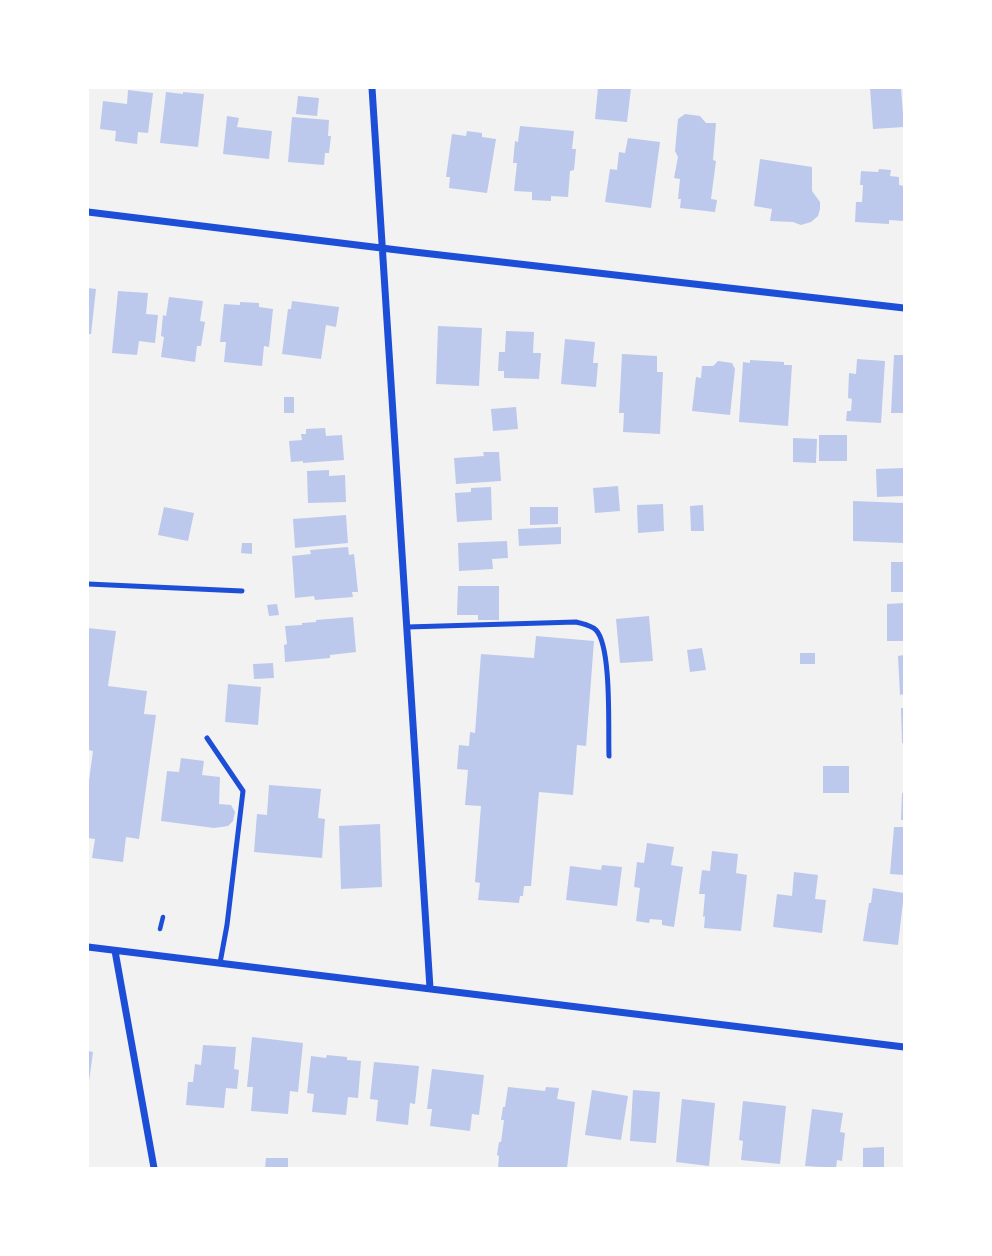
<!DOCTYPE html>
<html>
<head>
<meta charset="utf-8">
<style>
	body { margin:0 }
	#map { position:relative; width:992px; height:1256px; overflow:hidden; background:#f2f2f2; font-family:Signika,sans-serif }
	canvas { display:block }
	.frame { position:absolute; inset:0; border:89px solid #fff; pointer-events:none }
</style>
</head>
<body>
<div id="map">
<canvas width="992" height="1256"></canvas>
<div class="frame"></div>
</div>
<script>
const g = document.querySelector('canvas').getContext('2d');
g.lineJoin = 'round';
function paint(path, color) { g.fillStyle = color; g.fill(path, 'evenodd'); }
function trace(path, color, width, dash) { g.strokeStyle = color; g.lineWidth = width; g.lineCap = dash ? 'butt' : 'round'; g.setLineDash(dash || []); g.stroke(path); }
paint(new Path2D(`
	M598,88H631L627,122L595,119Z
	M870,88H901L904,127L873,129Z
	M128,90L153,93L148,133L138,132L137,144L115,141L116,131L100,129L103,101L127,104Z
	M166,92L183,94V92L204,94L198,147L160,143Z
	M298,96L319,98L317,116L296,114Z
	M685,114L700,116L706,123H716L713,160L716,161L711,199L717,200L715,212L680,208L681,199H678L680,179L674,178L678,157L675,151L678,119Z
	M227,116L239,118L237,127L272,131L269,159L223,154Z
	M292,117L329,120L328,136H331L329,153H325L324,165L288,162Z
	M520,126L574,131L572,149H576L574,170L570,171L568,197L551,196V201L532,200V192L514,191L517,163H513L515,141L518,142Z
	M467,131L482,133V137L496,139L487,193L449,188L450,177H446L452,134L466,136Z
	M628,138L660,142L651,208L605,202L610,169L617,170L619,152L625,153Z
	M760,159L812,167V191L820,202V209L818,216L811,222L801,225L793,222L770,221L772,209L754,206Z
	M879,169L891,170L890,176L899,177V185L904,186V221L889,220V224L855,222L856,202H862L863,185H860L861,171L878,172Z
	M88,288L96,289L91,334H88Z
	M118,291L148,293L146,314L158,315L155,343L139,341L137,355L112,353Z
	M169,297L203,301L200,321L205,322L201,346H197L195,362L161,357L164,337L161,336L163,315L166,316Z
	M292,301L339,307L336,327L326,325L321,359L282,354L288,309H291Z
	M240,302L259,303V307L273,309L269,347L264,346L262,366L224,362L226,342H220L224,304L240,305Z
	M438,326L482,328L479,386L436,384Z
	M506,331L534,332L533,353H541L539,379L504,378V371H498L499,352H505Z
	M565,339L595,342L593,363H598L596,387L561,384Z
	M622,354L657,356V372H663L660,434L623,432L624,413H619Z
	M894,355H904V413H891Z
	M857,359L885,361L881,423L846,421L847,411H851L852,399L848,398L849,373L856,374Z
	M750,360L784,362V365H792L788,426L739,422L743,362L750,363Z
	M718,361L732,363L735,369L730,415L692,411L696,377L701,378L702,366H713Z
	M284,397H294V413H284Z
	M516,407L518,429L493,431L491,409Z
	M325,428L326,436L342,435L344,460L303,463V461L291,462L289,441L302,440L301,434H306V429Z
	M819,435H847V461H819Z
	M793,438L817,439L816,463L793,462Z
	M483,452H499L501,481L456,484L454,458L484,456Z
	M904,468V496L877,497L876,469Z
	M329,470V476L345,475L346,502L308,503L307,471Z
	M618,486L620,511L595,513L593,488Z
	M491,487L492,520L457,522L455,493L471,492V488Z
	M853,501L904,503V543L853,541Z
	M663,504L664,531L638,533L637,505Z
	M703,505L704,531H691L690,506Z
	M164,507L194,513L188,541L158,535Z
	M530,507H558V524L530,525Z
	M346,515L348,543L295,548L293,519Z
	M561,527V544L519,546L518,529Z
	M507,541L508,558L492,559L493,569L459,571L458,543Z
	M242,543H252V554L241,553Z
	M348,547L349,555L354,554L358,592H352L353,597L315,600L314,596L295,598L292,556L311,554L310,550Z
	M891,562H904V592H891Z
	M458,586H499V620H478V615H457Z
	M904,603V641H887V604Z
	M277,604L279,615L269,616L267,605Z
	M649,616L653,661L620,663L616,619Z
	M353,617L356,652L330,655V658L285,662L284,645L287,644L285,626L302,625V623L316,622V620Z
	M88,628L116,631L108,686L147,691L144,714L156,715L139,839L126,837L123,862L92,858L95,839L88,838V788L93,751L88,750Z
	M536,636L594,641L586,746L577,745L573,795L539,792L531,886H524L523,896H520L519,903L478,900L480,883L475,882L481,806L465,805L468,770L457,769L459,745L469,746L470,732L475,733L481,654L534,658Z
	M702,648L706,670L690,672L687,650Z
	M800,653H815V664H800Z
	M904,655V694L900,695L898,656Z
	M273,663L274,678L254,679L253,664Z
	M228,684L261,687L258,725L225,722Z
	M901,708H904V743H902Z
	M181,758L204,761L202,775L220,777L219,804L231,805L235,812L233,821L228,826L214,828L161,821L167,771L179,772Z
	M823,766H849V793H823Z
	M269,785L321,789L318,818L325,819L322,858L254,852L257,814L267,815Z
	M902,793H904V820H901Z
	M380,824L382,887L341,889L339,826Z
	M894,827H904V875L890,874Z
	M647,843L674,847L671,865L683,867L674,927L662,925V920L650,919L649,923L636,921L640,888L634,887L637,862L644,863Z
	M712,851L738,854L736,873L747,875L741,931L704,928L705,916L703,917L705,894H699L702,870L710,871Z
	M602,865L622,867L617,906L566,900L570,866L601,870Z
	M794,872L818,875L815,899L826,900L822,933L773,927L777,894L792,896Z
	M873,888L904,893L898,945L863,941L869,903H871Z
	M252,1037L303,1043L298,1092L290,1091L288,1114L251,1111L253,1087H247Z
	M203,1045L236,1047L234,1069L239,1070L237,1089L226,1088L224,1108L186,1105L188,1082H193L195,1064L201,1065Z
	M88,1051L93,1052L89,1081H88Z
	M327,1055L347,1057V1060L361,1061L358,1098L348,1097L346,1115L312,1112L314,1094L307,1093L311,1056L326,1058Z
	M374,1062L419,1066L415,1104L410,1103L408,1125L376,1121L378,1100L370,1099Z
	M432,1069L484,1075L479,1115L472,1114L470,1131L430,1126L432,1109H427Z
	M508,1087L545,1091L546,1087L559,1088L557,1099L575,1102L567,1168H498L499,1156L497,1155L499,1142H501L504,1120H501L503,1107H505Z
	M592,1090L628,1096L621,1140L585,1135Z
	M633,1090L660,1092L656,1143L630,1141Z
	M682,1099L715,1103L709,1166L676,1162Z
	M743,1101L786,1106L780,1164L741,1160L743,1141L739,1140Z
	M812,1109L843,1113L840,1132L845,1133L842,1161L837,1160L836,1168L805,1166Z
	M884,1147V1168H863V1148Z
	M266,1158H288V1168H265Z`), '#bdc9ec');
trace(new Path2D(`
	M160,929L163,917`), '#1d4ed8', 4.5);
trace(new Path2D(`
	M88,584L242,591
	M407,627L576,622C583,624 591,625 596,630C612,647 608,730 609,756
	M207,738L243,791L227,925L220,963`), '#1d4ed8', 5);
trace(new Path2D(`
	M372,88L430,988
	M88,212L414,252L904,308
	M88,947L904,1047
	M115,951L154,1168`), '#1d4ed8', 7);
</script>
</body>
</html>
